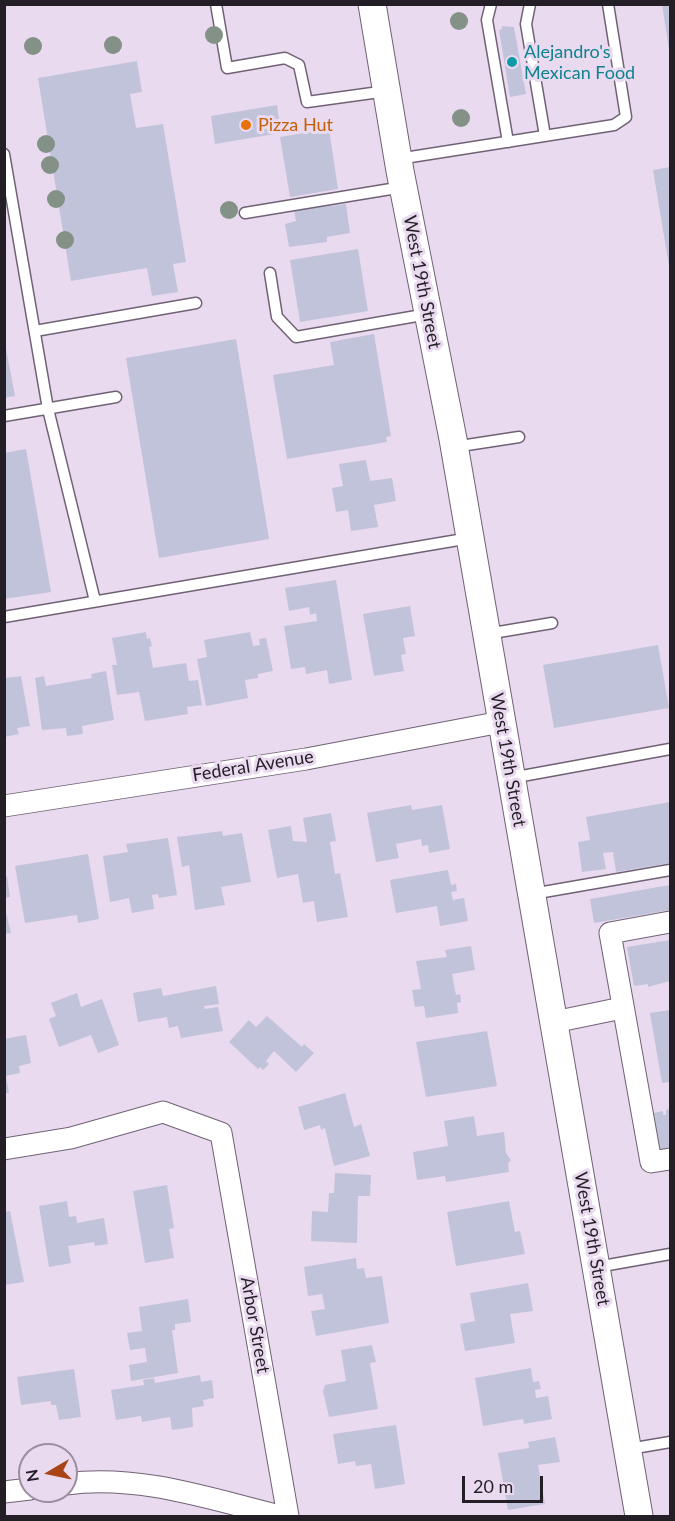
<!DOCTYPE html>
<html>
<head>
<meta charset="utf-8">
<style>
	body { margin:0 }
	#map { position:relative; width:675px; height:1521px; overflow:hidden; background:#eadaef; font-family:Lato,sans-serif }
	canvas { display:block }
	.frame { position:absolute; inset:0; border:6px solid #241f26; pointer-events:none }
	.north { position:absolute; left:18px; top:1443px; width:60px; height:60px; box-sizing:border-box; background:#eadaef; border:2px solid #9b8f9f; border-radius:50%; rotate:261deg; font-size:16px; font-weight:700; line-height:24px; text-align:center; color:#241f26 }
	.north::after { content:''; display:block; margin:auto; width:21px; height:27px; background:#a94416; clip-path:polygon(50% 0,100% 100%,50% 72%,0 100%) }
	.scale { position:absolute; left:462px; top:1476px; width:81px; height:27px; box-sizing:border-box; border:3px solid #241f26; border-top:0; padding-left:8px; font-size:18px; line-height:21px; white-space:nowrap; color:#241f26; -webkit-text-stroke:4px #eadaef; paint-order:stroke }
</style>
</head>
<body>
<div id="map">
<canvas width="675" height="1521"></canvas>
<div class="frame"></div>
<div class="north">N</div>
<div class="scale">20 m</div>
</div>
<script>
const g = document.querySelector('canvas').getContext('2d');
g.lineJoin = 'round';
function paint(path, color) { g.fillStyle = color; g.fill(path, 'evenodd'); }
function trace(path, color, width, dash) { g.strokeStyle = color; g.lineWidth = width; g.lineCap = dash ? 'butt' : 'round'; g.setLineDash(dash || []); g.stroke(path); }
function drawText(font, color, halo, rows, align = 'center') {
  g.font = font + ' Lato,sans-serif'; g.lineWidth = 6; g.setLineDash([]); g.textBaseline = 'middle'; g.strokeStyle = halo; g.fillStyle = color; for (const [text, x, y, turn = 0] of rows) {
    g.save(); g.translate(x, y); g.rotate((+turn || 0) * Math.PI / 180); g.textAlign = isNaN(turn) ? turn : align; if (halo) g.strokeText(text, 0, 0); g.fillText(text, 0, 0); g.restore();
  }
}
paint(new Path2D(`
	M662,4H670V49L669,50Z
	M502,26L514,27L526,94L510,97L499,30L502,29Z
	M137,61L142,92L130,94L136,128L163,124L186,262L173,264L178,292L152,296L147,268L71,281L38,78Z
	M277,105L281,133L215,144L211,116Z
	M329,129L338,189L290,197L280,137Z
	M670,167V266H669L653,170Z
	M346,204L350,233L327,237V242L289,247L285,224L296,221L294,210Z
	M358,249L368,311L300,322L290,260Z
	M374,334L391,436L386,437L387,442L287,459L273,375L334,365L330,342Z
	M4,338L15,396L4,398Z
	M236,339L269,539L159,558L126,358Z
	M26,449L51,592L4,599V453Z
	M366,460L370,481L392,478L396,501L374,505L378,527L351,531L348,510L336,512L332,488L343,486L339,464Z
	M336,580L352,680L329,684L327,670L306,674L305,667L291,669L284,626L317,621L316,613L310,615L309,607L289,611L285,588Z
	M410,606L415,636L403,638L406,654L401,655L404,671L374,676L363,614Z
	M146,632L147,639L150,638L152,646L149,647L153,668L186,663L189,681L198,680L202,705L187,707L188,714L145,721L139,692L117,695L112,665H117L112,638Z
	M250,632L253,646L260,645L259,639L266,638L273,671L258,674V678L245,680L248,698L206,706L197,659L207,657L204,640Z
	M658,645L669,708L554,728L543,665Z
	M106,671L114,720L82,726L83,734L67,736L66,728L42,730L35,678L44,676L46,686L92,678L91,674Z
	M21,676L30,726L17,728L19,734L4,737L6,678Z
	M670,802V863L616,872L613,852L603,853L606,869L582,872L578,842L590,840L586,817Z
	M411,805L412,810L442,805L450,849L429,853L428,845L422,846L421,839L396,844L399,858L376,862L367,813Z
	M331,813L336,841L330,842L335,874L340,873L348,917L317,922L314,901L303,903L298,874L277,878L268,830L291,826L293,841L307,842L303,818Z
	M222,831L223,836L242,833L251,882L221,887L225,905L195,910L189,865L182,867L177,837Z
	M168,838L177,895L159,898L158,894L152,895L154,909L132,913L129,898L110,902L103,856L128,852L126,844Z
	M88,854L99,919L78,923L77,915L25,923L15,866Z
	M448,870L451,885L456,884L457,891L451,892L453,900L464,898L468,921L440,926L437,906L396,913L390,880Z
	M7,876L10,897L4,898V877Z
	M670,885V910L594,923L590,899Z
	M4,904L11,933L4,934Z
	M670,940V981L648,987V984L634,986L627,947Z
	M471,946L475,970L452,974L456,995L460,994L461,1002L457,1003L458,1013L426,1018L424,1006L415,1007L412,990L421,989L416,961L447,957L445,950Z
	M216,986L219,1004L204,1006L205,1009L218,1007L223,1031L181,1038L178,1026L169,1028L167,1017L138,1022L133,993L161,988L163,996Z
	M77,993L81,1007L102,999L119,1045L98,1053L91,1035L59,1047L49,1019L56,1016L51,1003Z
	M670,1010V1082L662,1083L650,1013Z
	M267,1016L302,1047L304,1044L314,1053L296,1072L274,1051L266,1061L269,1064L263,1070L260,1067L258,1069L229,1042L249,1020L256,1027Z
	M487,1031L497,1086L426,1097L416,1042Z
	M26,1035L31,1063L19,1066L20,1073L6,1076L9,1093H4V1039Z
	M345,1093L354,1127L361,1124L370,1156L334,1166L325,1128L321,1130L320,1125L304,1130L298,1107Z
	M670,1109V1152L655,1154L648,1114L663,1111V1115H666V1110Z
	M474,1116L477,1136L504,1132L506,1153L511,1160L508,1163L509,1172L446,1182L445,1176L417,1180L413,1152L448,1146L444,1121Z
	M335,1173L371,1175L370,1196H358L357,1243L311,1241L312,1211L328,1212L329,1193H334Z
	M167,1185L174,1228L169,1229L174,1258L145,1263L133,1191Z
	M67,1201L69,1217L76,1216L77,1223L104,1218L108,1244L95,1246L94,1242L68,1246L71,1263L49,1267L39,1206Z
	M509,1201L515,1232L520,1231L525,1254L456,1266L447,1212Z
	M10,1211L24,1282L4,1285V1212Z
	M356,1258L357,1269L364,1268L366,1278L382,1276L389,1323L316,1336L311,1311L325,1309L322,1294L308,1296L304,1267Z
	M528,1283L533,1311L510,1314L515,1343L465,1351L460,1324L475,1321L470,1293Z
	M188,1299L191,1322L175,1324V1330H172L178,1373L131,1381L129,1365L147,1362L145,1348L130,1350L127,1333L142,1331L139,1307Z
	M372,1345L376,1362L370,1363L378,1409L329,1417L323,1391L325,1385L346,1381L341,1350Z
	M531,1368L533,1382L539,1381L541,1389L535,1390L536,1398L548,1396L552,1419L524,1424L523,1419L483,1426L475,1378Z
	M74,1369L81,1417L59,1420L56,1405H51V1401L21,1405L17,1377Z
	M200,1375L201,1382L212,1380L214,1398L203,1400L204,1406L192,1408L193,1427L172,1430L170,1417L142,1422L141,1416L116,1420L111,1390L144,1385L143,1380L154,1378L155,1383Z
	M396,1425L405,1484L375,1489L371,1464L356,1466L355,1461L338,1464L333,1434Z
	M555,1437L560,1462L538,1465L545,1504L508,1510L498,1453L529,1448L528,1442Z`), '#c1c3da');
const service = new Path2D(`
	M216,4L227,68L285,58L299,65L307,102L387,91
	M491,4L487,20L508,142
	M530,4L526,24L545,136
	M4,154L48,409L95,601
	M398,159L614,125L626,117L608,4
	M245,213L403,187
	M270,273L277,317L296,337L428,314
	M35,331L196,303
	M4,416L116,397
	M454,447L519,437
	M4,617L470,538
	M487,634L552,623
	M511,778L670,749
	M532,894L670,870
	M597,1267L670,1254
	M629,1449L670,1442`);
const minor = new Path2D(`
	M4,806L306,759L501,722
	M670,922L610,933L651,1162L670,1159
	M554,1022L622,1008
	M4,1149L71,1138L163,1112L221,1133L288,1516
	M66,1484C139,1474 210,1499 280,1516
	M4,1492L30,1489`);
const tertiary = new Path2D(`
	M372,4L400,171L453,439L639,1516`);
trace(service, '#706274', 13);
trace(minor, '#706274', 23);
trace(tertiary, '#706274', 29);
trace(service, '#fff', 10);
trace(minor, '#fff', 21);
trace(tertiary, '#fff', 27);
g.fillStyle = '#849186';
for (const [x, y] of [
	[459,21],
	[214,35],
	[113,45],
	[33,46],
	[461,118],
	[46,144],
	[50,165],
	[56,199],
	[229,210],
	[65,240]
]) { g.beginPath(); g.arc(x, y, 9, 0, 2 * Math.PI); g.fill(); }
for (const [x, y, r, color] of [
	[512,62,6,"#0f9aa8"],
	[246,125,6,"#e8710a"]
]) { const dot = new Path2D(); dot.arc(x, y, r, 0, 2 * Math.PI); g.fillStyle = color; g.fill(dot); trace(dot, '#eadaef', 2); }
drawText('18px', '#0d838f', '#eadaef', [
	["Alejandro's",524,52],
	["Mexican Food",524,73]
], 'left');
drawText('18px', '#c56008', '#eadaef', [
	["Pizza Hut",258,125]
], 'left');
drawText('18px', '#241f26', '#eadaef', [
	["West 19th Street",422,282,79],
	["West 19th Street",508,760,80],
	["Federal Avenue",253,766,-9],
	["West 19th Street",592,1239,80],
	["Arbor Street",255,1325,80]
]);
</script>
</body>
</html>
